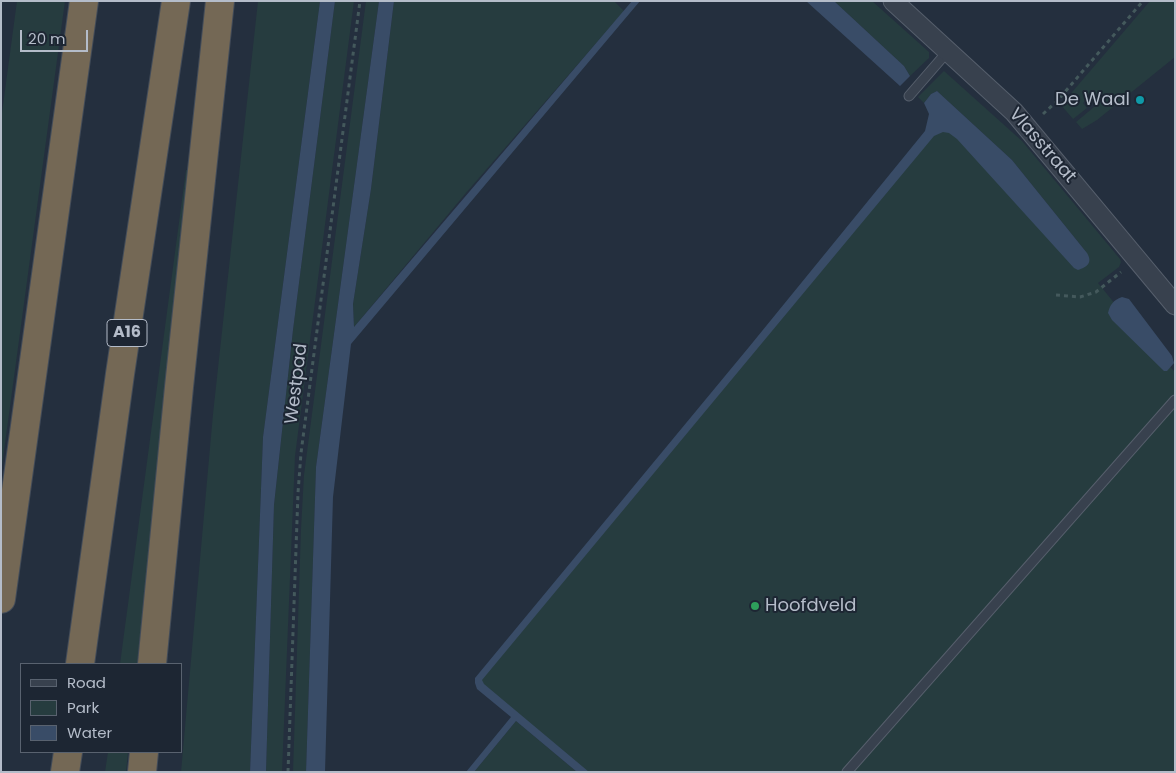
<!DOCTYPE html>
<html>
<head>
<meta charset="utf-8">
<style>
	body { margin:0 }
	#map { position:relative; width:1176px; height:773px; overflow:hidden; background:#242f3e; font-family:Poppins,sans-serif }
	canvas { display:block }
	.frame { position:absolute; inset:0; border:2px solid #b4bcc9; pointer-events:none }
	.legend { position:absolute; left:20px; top:663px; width:162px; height:90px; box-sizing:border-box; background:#1d2633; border:1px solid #59626f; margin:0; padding:6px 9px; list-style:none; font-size:15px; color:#b4bcc9 }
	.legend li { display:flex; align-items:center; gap:10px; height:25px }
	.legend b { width:25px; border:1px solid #59626f }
	.scale { position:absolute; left:20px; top:30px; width:68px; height:22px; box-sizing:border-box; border:2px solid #b4bcc9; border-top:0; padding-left:6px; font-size:15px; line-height:18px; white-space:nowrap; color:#b4bcc9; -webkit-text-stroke:4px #1d2633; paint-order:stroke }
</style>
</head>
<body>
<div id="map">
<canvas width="1176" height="773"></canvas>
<div class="frame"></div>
<ul class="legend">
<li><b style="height:6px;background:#38414e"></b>Road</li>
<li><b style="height:14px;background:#263c3f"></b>Park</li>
<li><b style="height:14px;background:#394c67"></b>Water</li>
</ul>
<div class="scale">20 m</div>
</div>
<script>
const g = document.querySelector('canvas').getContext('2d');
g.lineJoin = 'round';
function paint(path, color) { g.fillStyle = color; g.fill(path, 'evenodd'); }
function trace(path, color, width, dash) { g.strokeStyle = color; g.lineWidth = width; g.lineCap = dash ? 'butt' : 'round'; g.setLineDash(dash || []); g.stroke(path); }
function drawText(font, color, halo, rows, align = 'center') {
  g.font = font + ' Poppins,sans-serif'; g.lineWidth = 4; g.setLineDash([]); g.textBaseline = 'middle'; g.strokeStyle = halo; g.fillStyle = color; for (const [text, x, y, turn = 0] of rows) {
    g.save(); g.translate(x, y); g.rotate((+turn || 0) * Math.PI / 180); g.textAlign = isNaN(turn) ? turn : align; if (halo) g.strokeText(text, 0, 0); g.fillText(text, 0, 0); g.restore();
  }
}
paint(new Path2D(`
	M17,1H65L1,473V120Z
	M258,1H320L263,437L250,772H181L213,414Z
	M335,1H354L295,456L282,772H266L274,505L293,330Z
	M366,1H379L316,467L306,772H293L301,529L304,475Z
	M394,1H614L624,11L465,194L354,327L353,304L371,189Z
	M834,1H872L929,52V58L910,76L904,66Z
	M1150,1H1175V57L1097,120L1082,129L1076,122L1100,102L1093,94L1083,103L1087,108L1073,119L1061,105Z
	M944,71L1022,141L1120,259L1121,262L1119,267L1098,283L1142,337L1175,372V772H583L481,687V675L944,118L1087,253L1012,160L937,91L931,94L924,103L918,97Z
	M186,170H191L137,664H120Z
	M516,721L577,772H474Z
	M108,752H128L126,772H105Z`), '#263c3f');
paint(new Path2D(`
	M320,1H335L293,330L274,505L266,772H250L263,437Z
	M379,1H394L371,189L353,304L354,327L632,1H640L351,344L333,497L325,772H306L316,467Z
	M806,1H834L904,66L910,76L900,86Z
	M937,91L1012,160L1087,253C1093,263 1087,267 1078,270L1074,268L957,139L949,133L943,132L934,136L482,680L484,684L589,772H577L516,721L474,772H466L511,717L477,689L475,683V678L749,347L925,131L929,114L924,103L931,94Z
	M1122,297L1129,299L1172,356L1174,363L1167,371H1164L1112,320L1108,313C1110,305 1113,300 1122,297Z`), '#394c67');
const service = new Path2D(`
	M909,96L948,51
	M847,772L1175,400`);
const minor = new Path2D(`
	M893,1L1014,112L1175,305`);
const motorway = new Path2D(`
	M1,599L84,1
	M80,664L120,374L176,1
	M152,664L179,387L220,1
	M65,772L68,752
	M142,772L144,752`);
trace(service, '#565f6c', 11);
trace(minor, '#565f6c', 21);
trace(motorway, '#434c59', 30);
trace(new Path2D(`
	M1043,114L1058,100L1143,1
	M1056,295L1080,297L1096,292L1121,272
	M288,772L298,493L301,453L360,1`), '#44595c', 3, [4, 4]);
trace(service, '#38414e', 9);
trace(minor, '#38414e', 19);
trace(motorway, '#746855', 28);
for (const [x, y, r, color] of [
	[1140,100,5,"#0f9aa8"],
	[755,606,5,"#2e9e5b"]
]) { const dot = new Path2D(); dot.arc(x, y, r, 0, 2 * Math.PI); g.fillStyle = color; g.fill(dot); trace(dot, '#1d2633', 2); }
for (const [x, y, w] of [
	[127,333,40]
]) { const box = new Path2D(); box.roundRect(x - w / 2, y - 13.5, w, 27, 4); g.fillStyle = '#1d2633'; g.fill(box); trace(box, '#b4bcc9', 1); }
drawText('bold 16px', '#b4bcc9', null, [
	["A16",127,333]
]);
drawText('18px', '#b4bcc9', '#1d2633', [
	["De Waal",1130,100],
	["Hoofdveld",765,606,"left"]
], 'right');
drawText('18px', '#b4bcc9', '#1d2633', [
	["Vlasstraat",1042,146,49],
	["Westpad",297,384,-83]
]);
</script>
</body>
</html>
